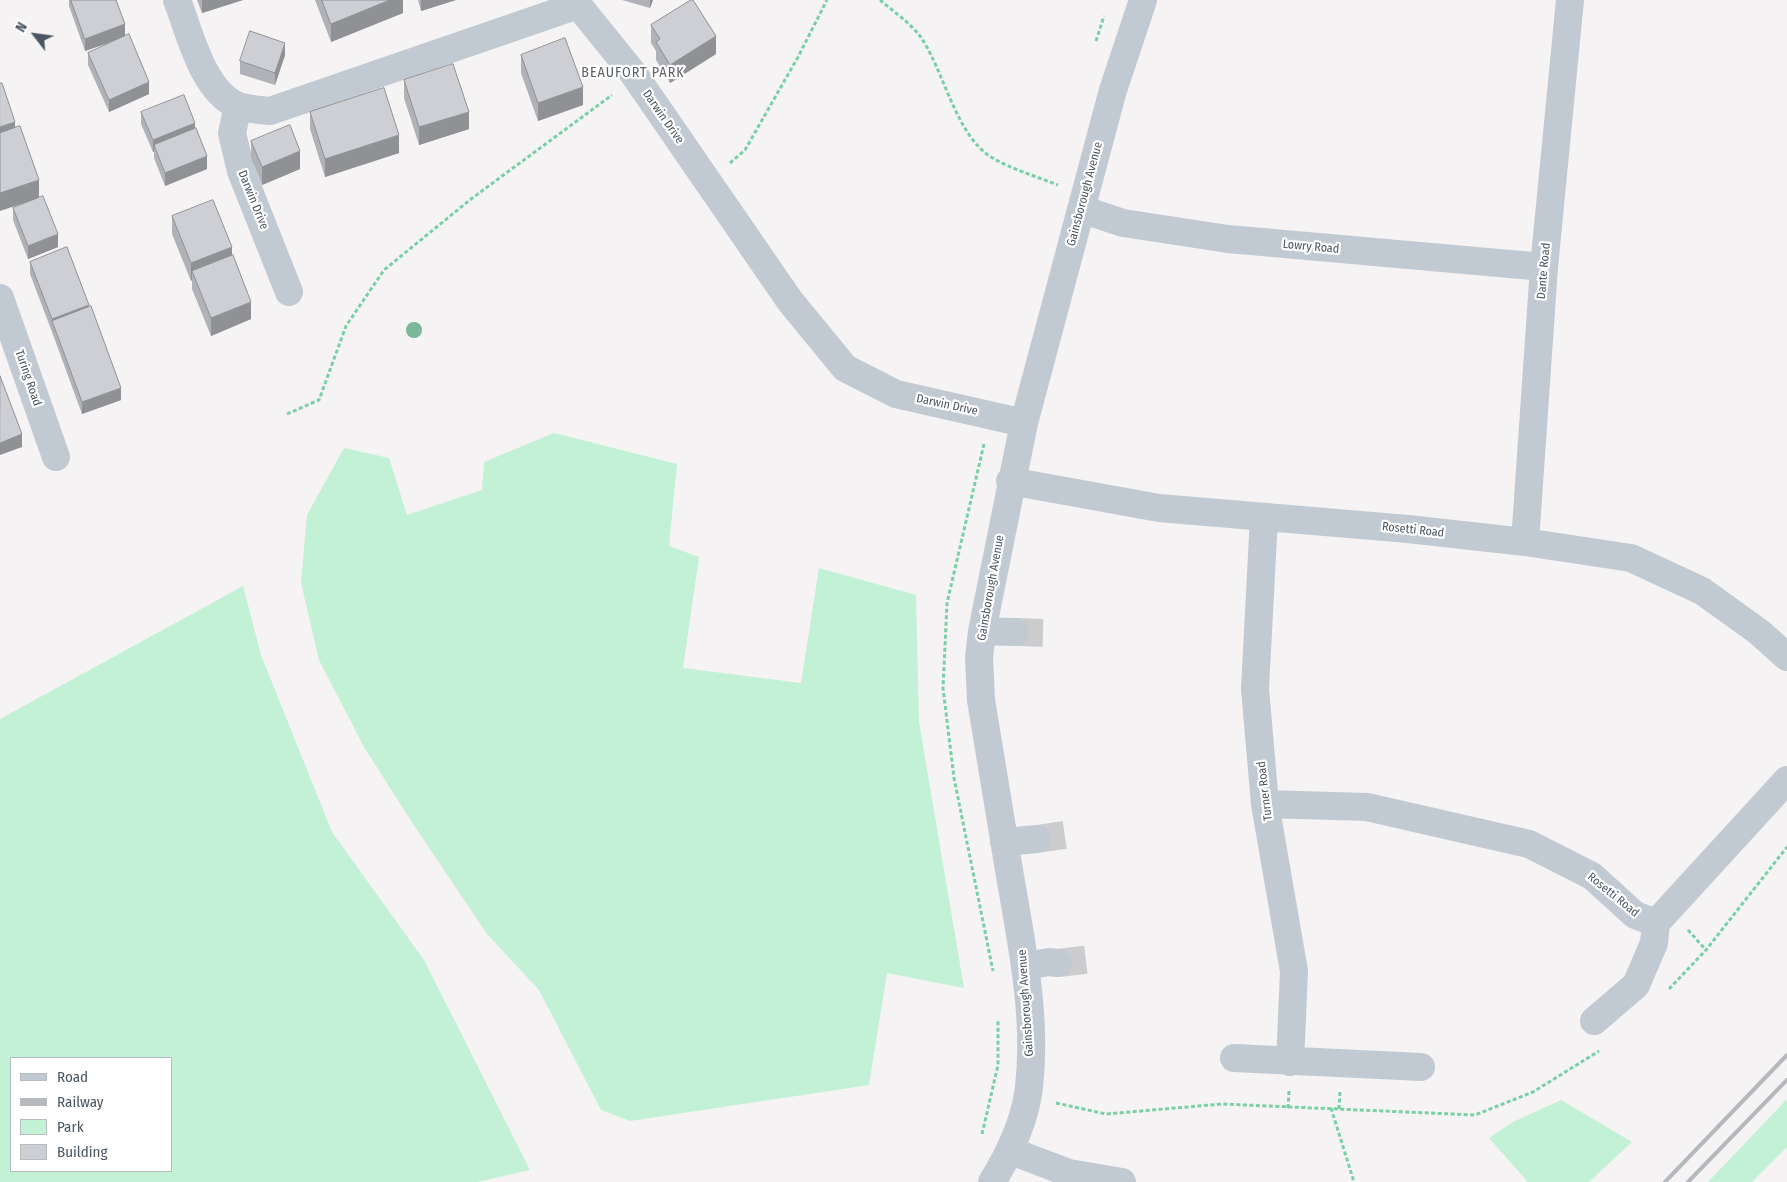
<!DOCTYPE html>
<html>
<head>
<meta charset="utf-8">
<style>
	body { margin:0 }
	#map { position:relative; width:1787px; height:1182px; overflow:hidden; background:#f5f3f3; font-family:"Fira Sans Condensed",sans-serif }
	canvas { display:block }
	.legend { position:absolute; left:10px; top:1057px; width:162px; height:115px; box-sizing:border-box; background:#fff; border:1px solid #b7bbc0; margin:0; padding:6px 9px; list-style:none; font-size:15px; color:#4a5661 }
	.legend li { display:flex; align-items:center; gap:10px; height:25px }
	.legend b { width:25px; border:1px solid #b7bbc0 }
	.north { position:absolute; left:10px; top:10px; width:50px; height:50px; -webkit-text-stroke:4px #fff; paint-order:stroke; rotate:300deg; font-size:14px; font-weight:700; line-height:20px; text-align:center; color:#4a5661 }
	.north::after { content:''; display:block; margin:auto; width:18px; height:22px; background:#4a5661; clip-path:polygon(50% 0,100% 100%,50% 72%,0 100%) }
</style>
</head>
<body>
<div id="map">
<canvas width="1787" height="1182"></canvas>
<ul class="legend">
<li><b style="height:6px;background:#c1cad2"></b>Road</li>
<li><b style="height:6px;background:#b5b8bd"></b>Railway</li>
<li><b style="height:14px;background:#c3f1d5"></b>Park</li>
<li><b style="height:14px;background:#cdcfd5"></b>Building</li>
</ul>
<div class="north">N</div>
</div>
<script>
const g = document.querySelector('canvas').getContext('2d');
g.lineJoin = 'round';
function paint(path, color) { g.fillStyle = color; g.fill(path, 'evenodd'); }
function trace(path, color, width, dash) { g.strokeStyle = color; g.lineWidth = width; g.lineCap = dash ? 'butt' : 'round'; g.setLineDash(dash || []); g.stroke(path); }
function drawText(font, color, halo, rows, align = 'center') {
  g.font = font + ' "Fira Sans Condensed",sans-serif'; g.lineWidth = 4.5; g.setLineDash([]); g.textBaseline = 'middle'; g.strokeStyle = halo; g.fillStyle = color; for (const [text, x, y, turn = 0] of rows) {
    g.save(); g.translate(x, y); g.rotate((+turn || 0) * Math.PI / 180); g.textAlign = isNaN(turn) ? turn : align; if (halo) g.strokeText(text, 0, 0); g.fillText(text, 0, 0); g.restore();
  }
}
paint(new Path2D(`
	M554,433L677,464L669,546L699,557L683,668L801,683L819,568L916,595L919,722L964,988L887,973L869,1085L630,1121L601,1110L539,990L487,934L413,824L364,747L319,660L301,583L307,515L344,448L389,458L407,515L482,490L484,462Z
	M243,586L261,655L332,832L424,960L530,1170L477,1182H0V719ZM11,1058H171V1171H11Z
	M1787,1099V1147L1752,1182H1708Z
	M1561,1100L1632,1142L1589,1182H1528L1489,1138L1513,1122Z`), '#c3f1d5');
trace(new Path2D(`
	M1015,632L1047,633
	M1037,839L1071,834
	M1058,963L1092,959`), '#caccce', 28, [28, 14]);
trace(new Path2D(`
	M880,0C893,11 910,23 920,36C944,70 955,134 991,157C1011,169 1035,176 1058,185
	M1096,41L1104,16
	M730,163L745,150L798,57L827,0
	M287,414L319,400L346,326L384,270L471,199L612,95
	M984,444L947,603L943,688L954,778L993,971
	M1688,930L1706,950
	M1669,989L1706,950L1787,847
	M1056,1103L1106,1114L1222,1104L1475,1115L1533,1092L1599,1051
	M1288,1108L1289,1091
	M1331,1108L1354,1182
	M1339,1109L1340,1092
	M982,1134L998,1065V1020`), '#7ad0a6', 3, [4, 2.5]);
trace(new Path2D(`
	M177,0C190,33 202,89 236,105C245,109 259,110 270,111L578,5
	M578,5L633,73L790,301L845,368L896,394L1024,423
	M238,106L232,133L241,171L289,292
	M1081,209L1123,223L1228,239L1544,267
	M0,298L56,457
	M1010,481L1159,508L1408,529L1525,542L1631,558L1702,591L1759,632L1787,657
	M1264,517L1255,689L1265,804L1294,971L1290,1062
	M1525,542L1544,267L1570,0
	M982,631L1015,632
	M1265,804L1367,807L1529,844L1592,876L1635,915L1656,923
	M1004,842L1037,839
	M1656,923L1787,780
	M1026,966L1049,962L1058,963
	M1594,1021L1636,985L1654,943L1656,923
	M1234,1058L1421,1067
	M1011,1151L1069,1173L1122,1182
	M992,1182C1010,1153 1025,1122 1029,1087C1037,1017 1022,946 1010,876C1000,818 991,759 981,700L979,658L982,631L1024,423L1113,90L1143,0`), '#c1cad2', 28);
trace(new Path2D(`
	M1665,1182L1787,1055
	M1688,1182L1787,1080`), '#b5b8bd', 4);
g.fillStyle = '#7bb799';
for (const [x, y] of [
	[414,330]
]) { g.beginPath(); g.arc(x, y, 8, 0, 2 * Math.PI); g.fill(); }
paint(new Path2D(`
	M69,0H116L125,36L149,94L109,112L88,65V53L117,40L85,51L69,6Z
	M197,0H243L202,13Z
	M315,0H403V13L331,42Z
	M418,0H456L421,11Z
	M622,0H653L650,8Z
	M651,25L716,54L670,83L656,60V51L651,43Z
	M285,55L275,85L240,74V61Z
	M521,55L583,105L538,121L521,73Z
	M404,80L469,129L419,145L404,98Z
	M1,83L39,198L58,247L28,259L13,220V208L32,200Z
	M141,112L195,129L207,169L165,186L154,158V152H153L141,124Z
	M310,112L399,153L325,177L310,129Z
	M251,141L300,169L262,185L251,158Z
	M172,216L232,256L251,319L211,336L192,289V280L191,281L172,234Z
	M30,262L89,307L121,400L82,414L52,332L30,274Z`), '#b0b2b7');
paint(new Path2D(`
	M202,0H243L202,13Z
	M390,0H403V13L331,42V24Z
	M421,0H456L421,11Z
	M650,0H653L650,8Z
	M125,24V37L85,51V39Z
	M716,36V54L670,83V65Z
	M285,43V55L275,85V73Z
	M149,82V94L109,112V100Z
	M583,87V105L538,121V103Z
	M469,112V129L419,145V127Z
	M15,122V140L0,145V127Z
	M195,123V136L154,145V152H153V140Z
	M399,135V153L325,177V159Z
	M300,151V169L262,185V167Z
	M207,156V169L165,186V173Z
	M39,180V198L0,211V193Z
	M58,234V247L28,259V246Z
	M232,247V265L192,271V280L191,281V263Z
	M251,302V319L211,336V318Z
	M89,305V317L52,321V332V319Z
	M121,388V400L82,414V402Z
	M22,434V447L0,455V443Z`), '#909195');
const building = new Path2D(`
	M71,0H116L125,24L85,39Z
	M322,0H390L331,24Z
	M691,0H693L716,36L670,65L656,42L660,39L651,25Z
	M250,31L285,43L275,73L240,61Z
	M129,34L149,82L109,100L88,53Z
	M565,38L583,87L538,103L521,55Z
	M453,64L469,112L419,127L404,80Z
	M0,83H2L15,122L0,127Z
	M384,88L399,135L325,159L310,112Z
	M184,95L195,123L153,140L141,112Z
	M290,125L300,151L262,167L251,141Z
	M20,126L39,180L0,193V133Z
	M196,128L207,156L165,173L154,145Z
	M43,196L58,234L28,246L13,208Z
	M213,200L232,247L191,263L172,216Z
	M67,247L89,305L52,319L30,262Z
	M233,255L251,302L211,318L192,271Z
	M91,306L121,388L82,402L52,321Z
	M0,376L22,434L0,443Z`);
paint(building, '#cdcfd5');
trace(building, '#909195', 1);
drawText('12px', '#4a5661', '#fff', [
	["Darwin Drive",663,117,55],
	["Gainsborough Avenue",1085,194,-75],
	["Darwin Drive",253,200,68],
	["Lowry Road",1311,247,5],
	["Dante Road",1544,271,-85],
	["Turing Road",28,378,71],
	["Darwin Drive",947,405,12],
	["Rosetti Road",1413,530,6],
	["Gainsborough Avenue",991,588,-80],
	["Turner Road",1265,791,-97],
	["Rosetti Road",1613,895,39],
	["Gainsborough Avenue",1026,1003,-94]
]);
g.letterSpacing = '1px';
drawText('14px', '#5f6368', '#fff', [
	["BEAUFORT PARK",633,73]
]);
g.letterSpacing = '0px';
</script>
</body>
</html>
